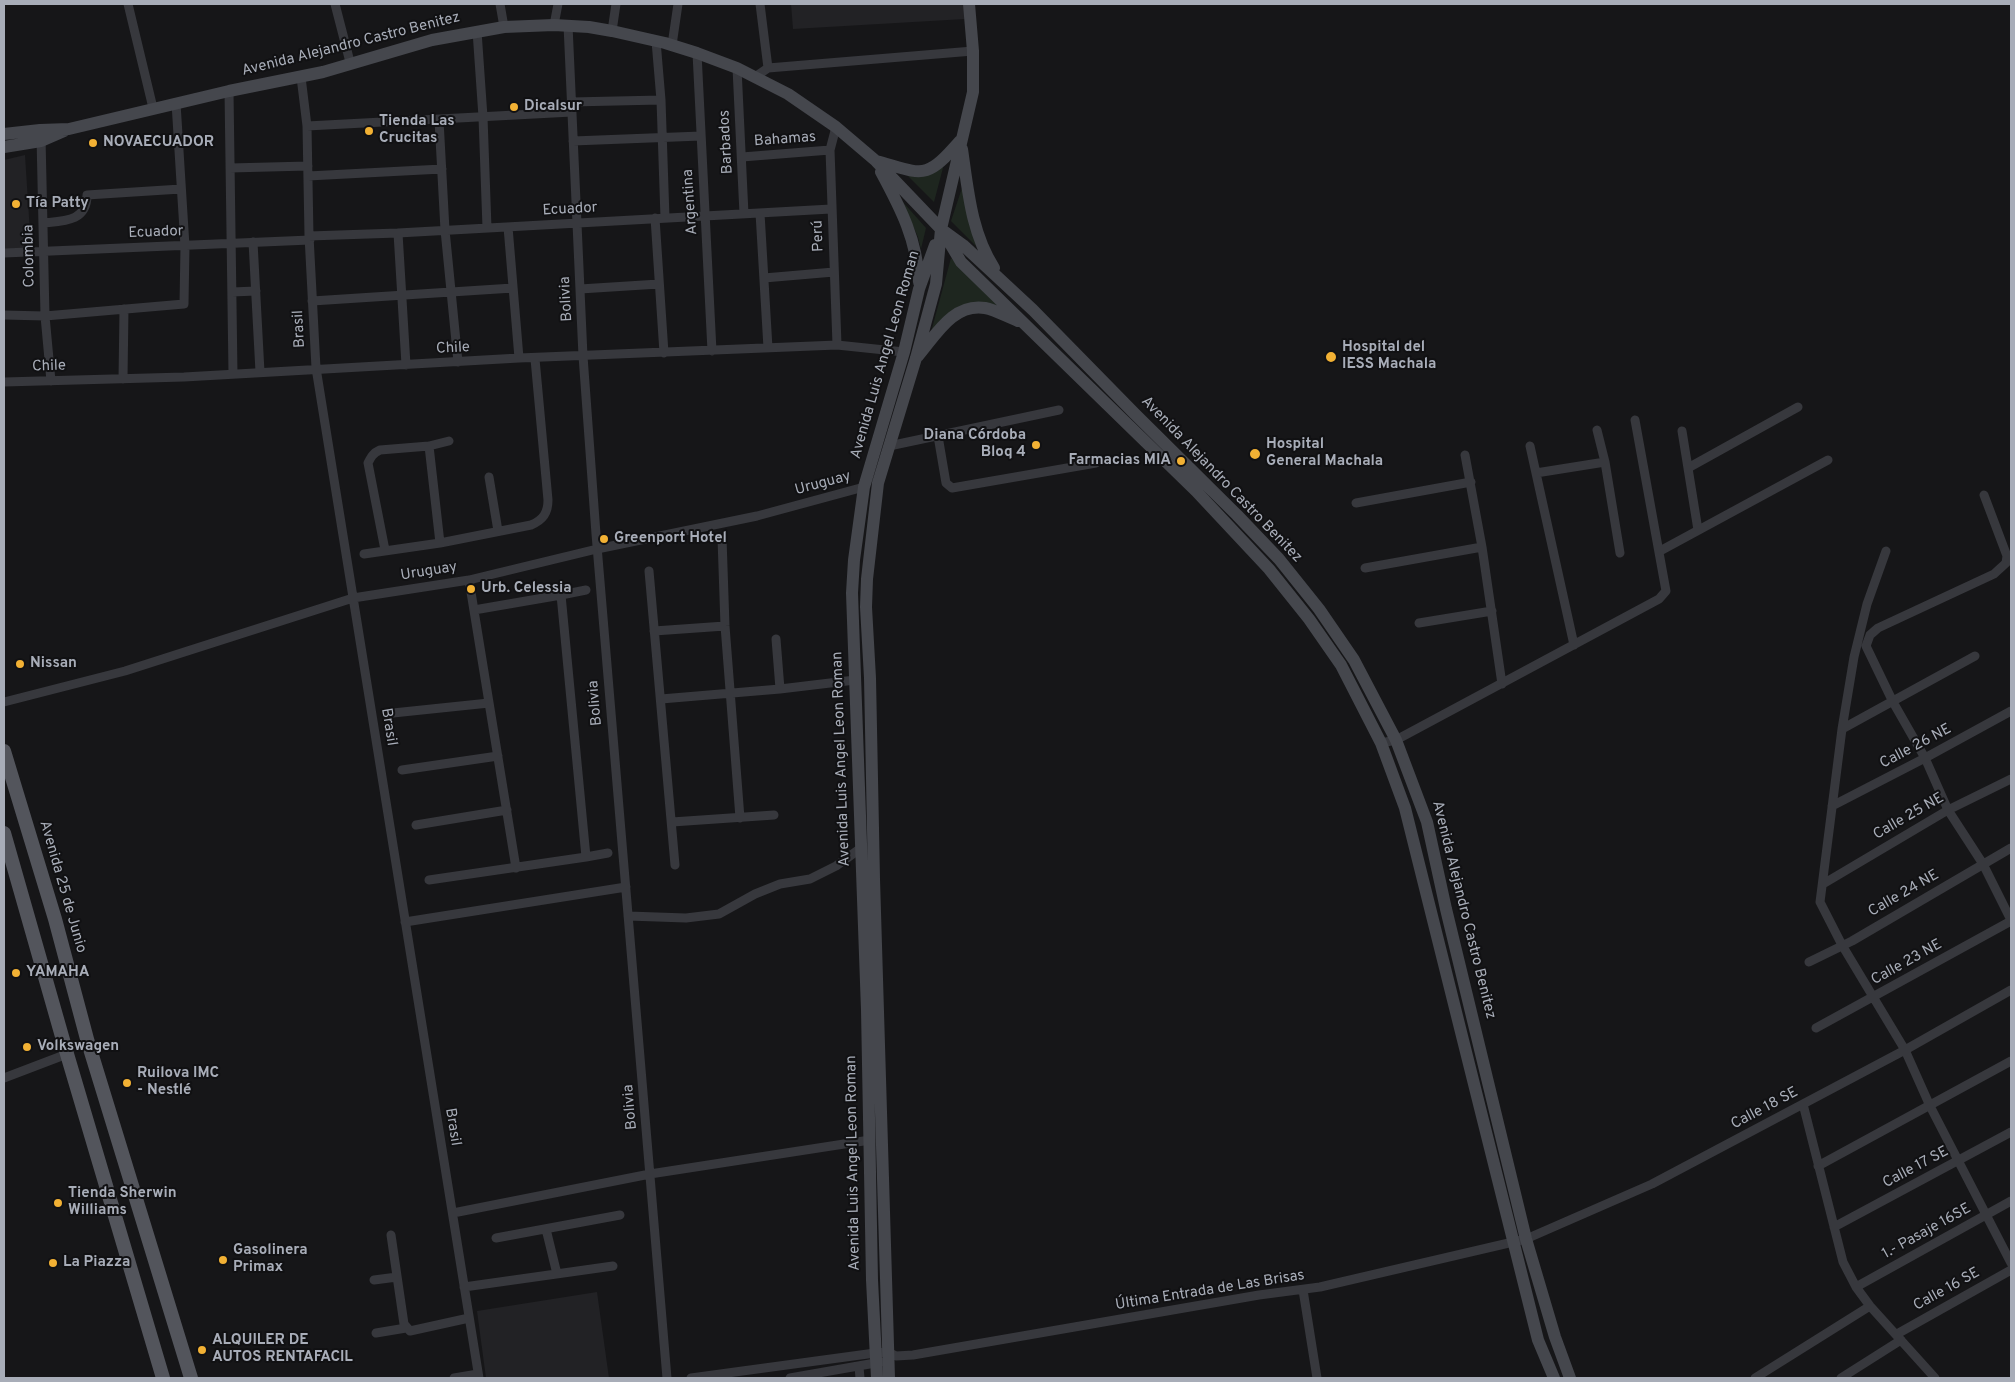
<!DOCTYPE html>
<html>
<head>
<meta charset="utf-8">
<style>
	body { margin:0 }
	#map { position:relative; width:2015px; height:1382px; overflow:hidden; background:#161618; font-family:Overpass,sans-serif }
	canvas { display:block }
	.frame { position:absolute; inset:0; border:5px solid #a8adb8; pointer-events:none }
</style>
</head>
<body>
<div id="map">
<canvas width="2015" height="1382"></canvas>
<div class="frame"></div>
</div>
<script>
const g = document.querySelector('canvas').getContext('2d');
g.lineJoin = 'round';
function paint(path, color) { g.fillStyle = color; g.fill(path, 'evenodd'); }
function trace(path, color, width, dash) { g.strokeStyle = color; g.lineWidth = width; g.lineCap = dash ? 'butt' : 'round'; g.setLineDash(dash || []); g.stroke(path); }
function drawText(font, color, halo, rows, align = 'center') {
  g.font = font + ' Overpass,sans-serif'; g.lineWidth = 4; g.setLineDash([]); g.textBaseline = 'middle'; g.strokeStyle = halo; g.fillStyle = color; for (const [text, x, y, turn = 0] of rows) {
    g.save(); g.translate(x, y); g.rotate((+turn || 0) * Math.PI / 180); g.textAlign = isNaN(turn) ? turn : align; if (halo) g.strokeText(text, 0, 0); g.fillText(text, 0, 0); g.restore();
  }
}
paint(new Path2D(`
	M791,4H964L965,19L793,29Z
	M25,155L31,248L4,249V160Z
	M597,1292L609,1378H486L477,1311Z`), '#222225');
paint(new Path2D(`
	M944,164L934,202L903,171C923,178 929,178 944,164Z
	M964,182L981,251L951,221Z
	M902,201L926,228L921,249L918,237Z
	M951,258L1004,310L987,306L931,332Z`), '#1e261f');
trace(new Path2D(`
	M128,4L153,108
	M335,4L350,62
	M500,4L504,27
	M760,4L768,68
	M554,25L558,4
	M568,25L583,356L596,534L667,1378
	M477,31L483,117L487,228
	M612,31L616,4
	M656,41L661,100L665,218
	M672,45L678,4
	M697,53L712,351
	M737,68L744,214
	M301,77L307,126L309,236L316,368L479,1378
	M755,77L768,68L973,51
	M229,91L233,374
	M571,102L661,100
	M439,120L445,230L458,362
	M307,126L572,112
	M836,127L830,150L837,345
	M41,137L45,316L51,381
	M573,141L701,136
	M742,157L830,150
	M230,168L308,166
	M308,176L442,169
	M760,213L768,348
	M655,218L664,353
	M43,223C63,221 87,222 87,195L181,189
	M508,227L519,358
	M398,233L406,365
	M309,236L398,233L831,209
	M253,242L260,372
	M4,253L310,240
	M764,278L834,272
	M580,289L659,284
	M232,292L256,291
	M312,301L513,288
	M4,315L45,316L184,304L185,246L176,103
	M123,379L124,309
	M4,382L184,377L519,358L837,345L904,352
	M1597,430L1605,462L1620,553
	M1682,431L1698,530
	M938,436L946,483L952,488L1096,463
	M429,446L440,543
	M889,446L1059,410
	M1530,446L1574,645
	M1465,455L1482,547L1502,684
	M1688,468L1798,407
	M1536,473L1605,462
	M489,477L498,531
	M1984,495L2007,556L2006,563L1994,574L1878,628L1870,635L1866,646L1893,702L1925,758L1948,810L1983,864L2011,920
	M1356,503L1471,482
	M722,538L725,626L740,818
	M385,550L368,463C371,457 373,453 380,450L429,446L449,441
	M1660,551L1828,460
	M1886,551L1867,604L1854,657L1842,729L1820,902L1842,945L1905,1050L1930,1106L2011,1263
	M364,554L440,543L531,525C543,520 548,513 548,500L535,359
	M1365,568L1482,547
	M649,571L675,865
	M469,580L516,868
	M561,595L586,590
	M1419,623L1492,611
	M654,631L725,626
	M776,639L780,689
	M661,699L780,689L855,680
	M4,702L125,671L353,598L469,580L597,549L757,516L864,487
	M393,713L489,703
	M1842,729L1975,656
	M1381,743L1396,740L1659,599L1666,591L1635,420
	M402,770L498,756
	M1832,806L1925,758L2011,711
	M672,822L774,815
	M416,825L507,810
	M586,857L608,853
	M429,880L586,857L561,595L474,610
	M1823,884L1948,810L2011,779
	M628,916L686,918L719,914L755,894L780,884L810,879L836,866L861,848
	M405,922L626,887
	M1809,962L1852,941L2011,848
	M1816,1028L2011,921
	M4,1078L67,1054
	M1803,1104L1843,1262L1856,1287L1870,1306L1935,1378
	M1818,1166L2011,1061
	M453,1213L650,1174L870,1140
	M1834,1227L2011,1132
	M546,1229L557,1274
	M391,1235L404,1324L410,1331L469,1318
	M496,1238L620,1215
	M374,1280L397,1277
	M464,1287L613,1266
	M1856,1287L2011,1201
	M1303,1290L1317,1378
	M376,1333L406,1328
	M1897,1334L2011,1270
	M859,1367L860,1378
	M454,1378L478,1374
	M691,1378L875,1353L888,1352L896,1356L913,1355L1259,1295L1320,1287L1526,1239L1652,1184L1905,1050L2011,990
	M790,1378L881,1362
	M1755,1378L1870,1306
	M1841,1378L1901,1340`), '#37383d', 9);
trace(new Path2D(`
	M4,134L40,130L69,129L229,91L323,72L432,40L504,27L554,25L589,27L612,31L665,43L697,53L737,68L788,94L836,127L876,161L941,229L963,245L1033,310L1135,414L1237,515L1279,559L1319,609L1354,660L1396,740L1427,822L1446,909L1526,1239L1555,1337L1570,1378
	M4,147L41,141L64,131
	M962,149C968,190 971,232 994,268
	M876,161C924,174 925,181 960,141
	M881,172C901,209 917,240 919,282
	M945,235L961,262L1196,491L1269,569L1309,619L1341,665L1381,743L1405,808L1538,1340L1554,1378
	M918,356C936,335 953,303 985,308C996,310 1007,317 1018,321
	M877,1378L872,1280L867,1010L852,593L854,560L864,487L904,352L919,289L935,245
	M889,1378L874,879L870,678L866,607L867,579L878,483L916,358L936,284L941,229L973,92V51L969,4`), '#45474d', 12);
trace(new Path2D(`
	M4,751L55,919L87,1039L191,1378
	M4,833L67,1054L163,1378`), '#53555c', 14);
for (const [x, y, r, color] of [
	[514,107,5,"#f2b134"],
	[369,131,5,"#f2b134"],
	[93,143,5,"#f2b134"],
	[16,204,5,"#f2b134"],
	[1331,357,6,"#f2b134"],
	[1036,445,5,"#f2b134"],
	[1255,454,6,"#f2b134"],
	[1181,461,5,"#f2b134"],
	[604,539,5,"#f2b134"],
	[471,589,5,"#f2b134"],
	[20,664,5,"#f2b134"],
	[16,973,5,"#f2b134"],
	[27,1047,5,"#f2b134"],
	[127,1083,5,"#f2b134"],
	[58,1203,5,"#f2b134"],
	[223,1260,5,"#f2b134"],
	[53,1263,5,"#f2b134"],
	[202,1350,5,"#f2b134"]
]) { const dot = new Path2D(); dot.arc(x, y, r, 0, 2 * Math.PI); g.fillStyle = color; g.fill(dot); trace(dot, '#111113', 2); }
drawText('15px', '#a8adb8', '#111113', [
	["Avenida Alejandro Castro Benitez",351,45,-14],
	["Bahamas",785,140,-4],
	["Barbados",727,142,-93],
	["Argentina",691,202,-94],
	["Ecuador",570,210,-3],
	["Ecuador",156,233,-2],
	["Perú",819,236,-92],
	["Colombia",30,256,-91],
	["Bolivia",567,299,-93],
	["Brasil",300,329,-93],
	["Chile",453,349,-3],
	["Avenida Luis Angel Leon Roman",886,355,-74],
	["Chile",49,367,-2],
	["Avenida Alejandro Castro Benitez",1221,480,46],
	["Uruguay",823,484,-15],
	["Uruguay",429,572,-9],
	["Bolivia",596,703,-95],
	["Brasil",388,727,81],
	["Calle 26 NE",1916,747,-28],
	["Avenida Luis Angel Leon Roman",842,759,-92],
	["Calle 25 NE",1909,817,-30],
	["Avenida 25 de Junio",62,887,74],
	["Calle 24 NE",1904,894,-30],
	["Avenida Alejandro Castro Benitez",1463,910,76],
	["Calle 23 NE",1907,963,-29],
	["Bolivia",631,1107,-95],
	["Calle 18 SE",1765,1109,-28],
	["Brasil",452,1127,81],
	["Avenida Luis Angel Leon Roman",854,1163,-91],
	["Calle 17 SE",1916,1168,-28],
	["1.- Pasaje 16SE",1927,1232,-29],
	["Calle 16 SE",1947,1290,-29],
	["Última Entrada de Las Brisas",1210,1291,-9]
]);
drawText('bold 15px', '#a8adb8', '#111113', [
	["Dicalsur",524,107],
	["Tienda Las",379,122],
	["Crucitas",379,139],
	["NOVAECUADOR",103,143],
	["Tía Patty",26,204],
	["Hospital del",1342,348],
	["IESS Machala",1342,365],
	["Diana Córdoba",1026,436,"right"],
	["Bloq 4",1026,453,"right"],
	["Hospital",1266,445],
	["General Machala",1266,462],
	["Farmacias MIA",1171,461,"right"],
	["Greenport Hotel",614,539],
	["Urb. Celessia",481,589],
	["Nissan",30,664],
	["YAMAHA",26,973],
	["Volkswagen",37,1047],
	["Ruilova IMC",137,1074],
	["- Nestlé",137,1091],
	["Tienda Sherwin",68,1194],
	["Williams",68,1211],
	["Gasolinera",233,1251],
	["Primax",233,1268],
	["La Piazza",63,1263],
	["ALQUILER DE",212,1341],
	["AUTOS RENTAFACIL",212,1358]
], 'left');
</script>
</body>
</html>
